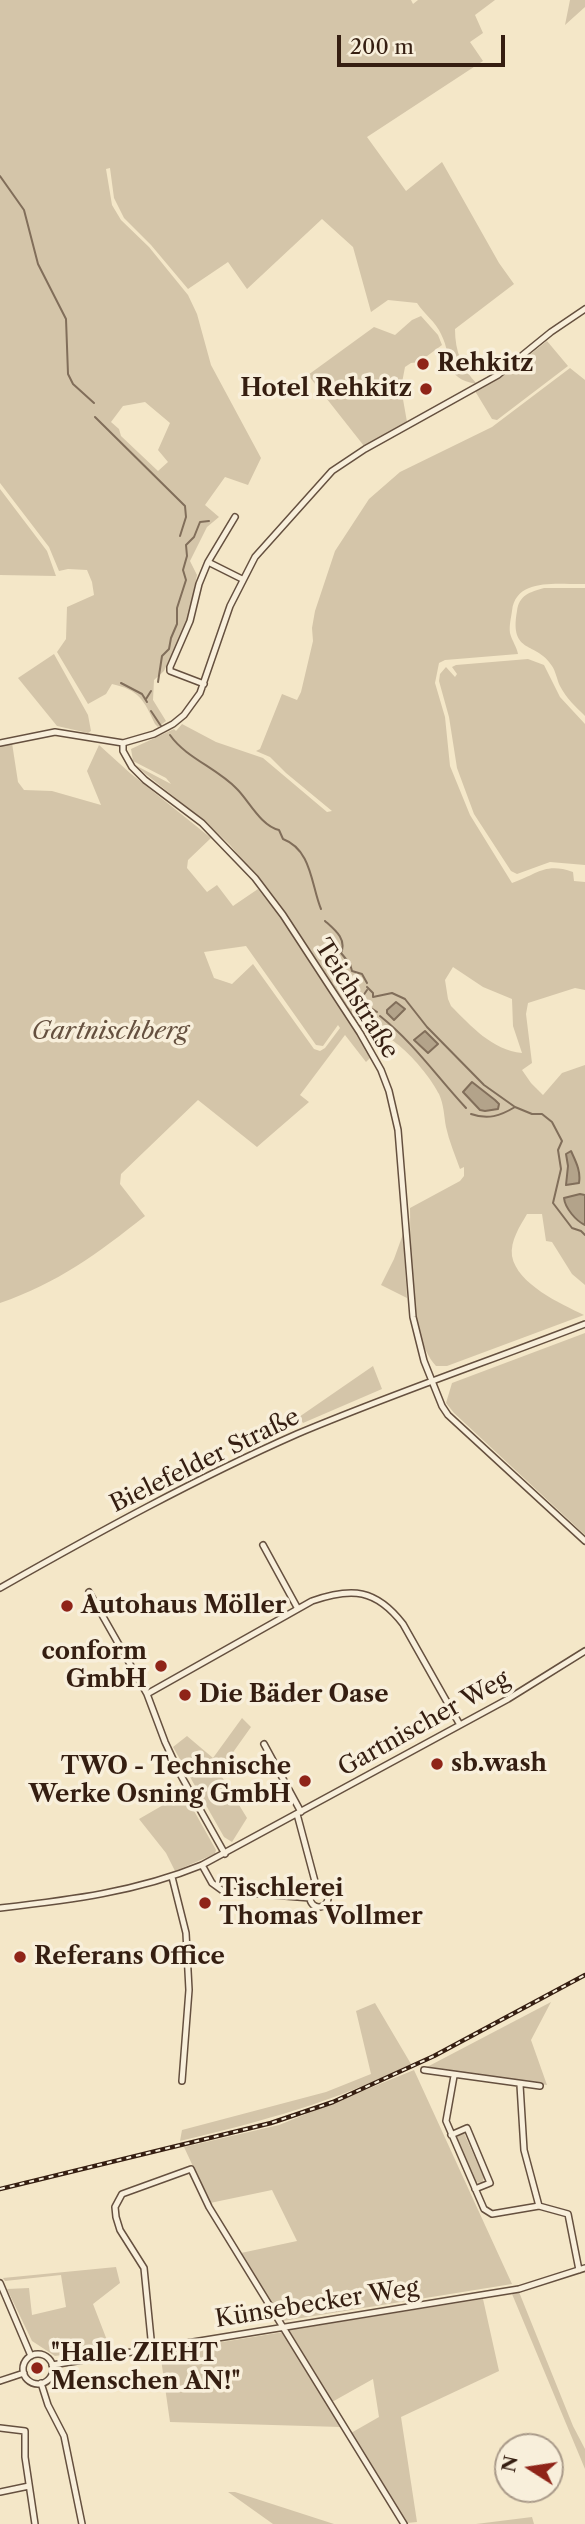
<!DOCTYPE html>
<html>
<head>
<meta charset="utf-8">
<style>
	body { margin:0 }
	#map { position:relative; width:585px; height:2524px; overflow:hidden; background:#f4e7c8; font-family:"Libre Caslon Text",serif }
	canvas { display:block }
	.north { position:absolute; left:494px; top:2433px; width:70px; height:70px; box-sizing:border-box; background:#f8efdb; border:2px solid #aa9b8a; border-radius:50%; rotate:282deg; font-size:19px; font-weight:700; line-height:28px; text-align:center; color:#351e11 }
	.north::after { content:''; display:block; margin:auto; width:24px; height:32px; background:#8f2418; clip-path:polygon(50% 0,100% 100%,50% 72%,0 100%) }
	.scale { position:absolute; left:337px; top:35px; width:168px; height:32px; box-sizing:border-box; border:4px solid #351e11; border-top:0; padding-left:9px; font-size:21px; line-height:24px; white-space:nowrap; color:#351e11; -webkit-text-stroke:5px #f8efdb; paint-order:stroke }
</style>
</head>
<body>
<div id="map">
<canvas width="585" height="2524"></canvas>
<div class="north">N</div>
<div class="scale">200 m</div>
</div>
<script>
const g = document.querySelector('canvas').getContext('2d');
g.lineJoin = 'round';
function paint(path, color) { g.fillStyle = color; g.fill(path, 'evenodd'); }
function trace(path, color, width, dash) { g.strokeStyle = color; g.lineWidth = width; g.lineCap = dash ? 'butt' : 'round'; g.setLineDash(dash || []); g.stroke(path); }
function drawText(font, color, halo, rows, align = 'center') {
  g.font = font + ' "Libre Caslon Text",serif'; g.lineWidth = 7; g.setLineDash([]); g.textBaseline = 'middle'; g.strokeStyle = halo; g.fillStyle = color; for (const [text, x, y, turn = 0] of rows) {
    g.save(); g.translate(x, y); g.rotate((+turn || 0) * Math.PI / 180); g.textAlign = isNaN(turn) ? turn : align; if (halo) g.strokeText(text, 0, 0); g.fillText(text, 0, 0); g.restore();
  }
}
paint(new Path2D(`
	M0,0H411L413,4L418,0H495L475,15L483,33L470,42L483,61L367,137L406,191L442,162L499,263L514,284L455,329C455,352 462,368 477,384C442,378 454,360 441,334C436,322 424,314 417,303L388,300L371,312L353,247L322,219L247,289L228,262L188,289L151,245L124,218L114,198L110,168L106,169L112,205L121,220L149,247L188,295L197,314L211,365L261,458L248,485L225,477L205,505L219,517L207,527L190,561L197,575L188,620L164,671L154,680L153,700L166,721L158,727L155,724C144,700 139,690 112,684L106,694L88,704L57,652L66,639L67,607L94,595L92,582L87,570L68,569L59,571L49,547L0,483ZM145,402L170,423L158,450L168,462L158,471L121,436L119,429L111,422L123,406Z
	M570,0H585V7L565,25Z
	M421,316L438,335L442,345L419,362L411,363L405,367L401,388L407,422L364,446L308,375L374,327L395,335L412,320Z
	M547,341L568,366L497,420L492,419L475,391L503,376Z
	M570,368L585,380V584C558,585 516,577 512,611C511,618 509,626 510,633C512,641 517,647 518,654L445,660L439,663L435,683L445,717L450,766L470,815L512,883C537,875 544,862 573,872L574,881L585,882V990L575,988L528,1003L526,1014L532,1063L522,1070L531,1083L543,1095L562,1073L585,1065V1195L580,1194L564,1198C565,1208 576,1221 585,1225V1285L572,1274L552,1242L546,1241L542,1214H527C520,1226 510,1241 512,1256C517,1284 561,1304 584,1315L447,1366H436C406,1331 411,1252 410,1208L460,1181L464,1176V1167L460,1169C455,1155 449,1141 446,1127C444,1116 444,1105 439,1094C429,1073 383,1017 357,1033L370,1058L366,1062L345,1035L300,1095L309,1102L257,1147L198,1100L121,1174L120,1184L145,1216C97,1254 58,1283 0,1303V746L12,743L18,782L24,790L52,791L101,805L87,771L99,745L130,773L211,838L188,860L187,868L207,892L217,885L233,906L258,889L274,909L279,904L230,845L208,824L142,771L135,765L171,784L166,778L133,761L131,749L174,729L176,731L182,724L216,742L263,758L327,812L332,811L286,773L270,757L256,751L260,749L282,694L297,700L301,692L313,641L312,628L315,611L335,551L369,499L400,472L492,427ZM246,946L316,1045L323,1046L338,1025L340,1028L325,1048L320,1051L314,1049L253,964L232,984L214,978L204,952ZM453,967L483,987L512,999L513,1026L522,1053C492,1050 471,1026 451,1006L448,999L445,980ZM425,1031L437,1046L428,1053L416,1043L415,1039ZM463,1091L488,1096L495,1100L498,1109L480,1110Z
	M0,489L47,551L56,576L0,575Z
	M544,588H585V716C576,707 566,698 560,686C557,680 556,672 552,666C537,641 509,655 517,611C519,595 530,592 544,588Z
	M54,654L88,715L91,731L88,733L57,726L18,678Z
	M528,659L544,665L560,697L585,724V865L550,862L517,874L511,871L474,814L457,768L449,717L439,681L440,674L446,667L455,677L457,674L452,667L456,665Z
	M403,1234L407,1298L381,1285L394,1259Z
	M585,1333V1535L454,1413L446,1403L452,1383Z
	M373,1366L382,1389L303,1423L299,1417Z
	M242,1718L251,1727L219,1772L247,1818L232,1842L224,1837L173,1747L187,1736L213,1758Z
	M184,1793L216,1850L215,1854L175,1871L166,1853L139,1819Z
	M551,2002L531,2040L547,2085L427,2067Z
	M375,2003L411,2064C335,2102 263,2121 180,2141L182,2130L326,2092L371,2074L356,2011Z
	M414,2070L512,2284L283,2321L241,2253L297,2241L272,2190L210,2203L184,2147L279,2125Z
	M464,2133L484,2178L482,2183L474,2182L456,2139L459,2134Z
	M116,2267L120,2283L93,2304L110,2348L55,2356L32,2341L7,2289L29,2288L32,2315L66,2307L61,2275L5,2281L3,2278Z
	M519,2292L573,2426L585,2449V2469L512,2294Z
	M483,2299L499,2371L401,2417L417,2522L407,2523L393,2504L351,2433L379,2417L373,2379L332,2402L289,2330Z
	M284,2332L341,2427L170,2422L160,2352Z
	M228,2492H235L334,2524H273Z
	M532,2517L534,2524H476Z`), '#d4c5a9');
const water = new Path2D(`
	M396,1002L405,1009L394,1020L387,1013V1010Z
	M425,1031L438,1044L428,1053L414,1040Z
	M472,1082L495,1100L499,1104L498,1109L485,1111L480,1110L463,1092Z
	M571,1151C576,1162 581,1171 579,1183L566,1185L568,1166L566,1154Z
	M580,1194L585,1195V1225C576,1221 565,1208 564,1198Z`);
paint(water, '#b3a38a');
trace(water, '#816e5a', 2);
trace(new Path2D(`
	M0,176L24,210L38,264L66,319L68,374L73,384L94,403
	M95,417L185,506L186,517L180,536
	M158,682L162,656L169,649L171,638L177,624V608L186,580L183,570L187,556L186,545L194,537L200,522L209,521
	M121,683L142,694L147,702
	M146,699L151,691
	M151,711L161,726
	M170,735C186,758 217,768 237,789C249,801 261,826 279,830L283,839C312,850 311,885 321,909
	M325,921C335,930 347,939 341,953L350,964L352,971L362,974L367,983
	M367,987L373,993V997L392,993L405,999L427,1027L484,1085L515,1107L532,1114H542L552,1122L562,1141L558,1150L561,1169L553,1203L572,1228L581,1231L585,1235
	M367,990L363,996L368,1006L377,1012
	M380,1016C414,1043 437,1077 466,1108
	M471,1114C488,1120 500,1116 515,1107`), '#816e5a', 2);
const minor = new Path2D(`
	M208,562L242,579
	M204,684L170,671V667L190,621L199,584L208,562L235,517
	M0,743L55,732L123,743L154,734L173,724L184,715L200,693L230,606L255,557L332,471L365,449L498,375L551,332L585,309
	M123,743V751L132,767L145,780L202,823L255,878L283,915L360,1033L381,1070L389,1091L398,1130L413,1317L424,1361L442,1406L448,1415L585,1541
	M263,1545L298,1609
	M0,1588C97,1533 195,1479 297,1434C392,1394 489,1361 585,1324
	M89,1592L147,1694L165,1742L179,1772L225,1854
	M147,1694L312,1601C352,1587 376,1589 403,1624L460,1725
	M264,1744L301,1812
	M297,1814L317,1889
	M202,1865L212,1883L223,1891L310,1898
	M172,1877L186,1933L189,1990L182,2081
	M310 1898a9 9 0 1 1 18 0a9 9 0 1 1-18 0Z
	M0,1908C70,1900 136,1892 202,1865L508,1699L585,1651
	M424,2070L540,2086
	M454,2076L446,2121L484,2209L492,2214L539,2206
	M520,2085L524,2150L539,2206L568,2214L579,2270
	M451,2135L467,2128L490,2183L475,2189
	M0,2283L31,2356
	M152,2349L144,2268L120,2230L116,2217L115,2207L122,2194L191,2169L209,2207L404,2524
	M23 2369a15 15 0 1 1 30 0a15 15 0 1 1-30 0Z
	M52,2365L488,2294L519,2289L585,2268
	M0,2381L24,2373
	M41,2383L48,2405L64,2436L82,2524
	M0,2428L25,2431V2457L35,2524
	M0,2492L29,2486`);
trace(minor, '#65503f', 8);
trace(minor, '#f8efdb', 5);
const rail = new Path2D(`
	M0,2189L271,2123L333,2102L434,2056L585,1975`);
trace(rail, '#351e11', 4.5);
trace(rail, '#f8efdb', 2, [5]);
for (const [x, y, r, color] of [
	[423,364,7,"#8f2418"],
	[426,389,7,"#8f2418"],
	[67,1606,7,"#8f2418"],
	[161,1666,7,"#8f2418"],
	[185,1695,7,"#8f2418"],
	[437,1764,7,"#8f2418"],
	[305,1781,7,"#8f2418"],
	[205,1903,7,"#8f2418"],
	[20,1957,7,"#8f2418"],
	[37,2368,7,"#8f2418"]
]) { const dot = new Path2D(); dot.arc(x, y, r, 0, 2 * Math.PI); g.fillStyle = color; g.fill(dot); trace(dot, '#f8efdb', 2.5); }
drawText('bold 24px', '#351e11', '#f8efdb', [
	["Rehkitz",437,364],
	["Hotel Rehkitz",412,389,"right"],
	["Autohaus Möller",81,1606],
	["conform",147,1652,"right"],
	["GmbH",147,1680,"right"],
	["Die Bäder Oase",199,1695],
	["sb.wash",451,1764],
	["TWO - Technische",291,1767,"right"],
	["Werke Osning GmbH",291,1795,"right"],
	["Tischlerei",219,1889],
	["Thomas Vollmer",219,1917],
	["Referans Office",34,1957],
	["\"Halle ZIEHT",51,2354],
	["Menschen AN!\"",51,2382]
], 'left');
drawText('24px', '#351e11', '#f8efdb', [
	["Teichstraße",356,999,58],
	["Bielefelder Straße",205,1461,-26],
	["Gartnischer Weg",424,1724,-29],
	["Künsebecker Weg",317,2304,-9]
]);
drawText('italic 24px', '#65503f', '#f8efdb', [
	["Gartnischberg",110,1032]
]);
</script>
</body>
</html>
